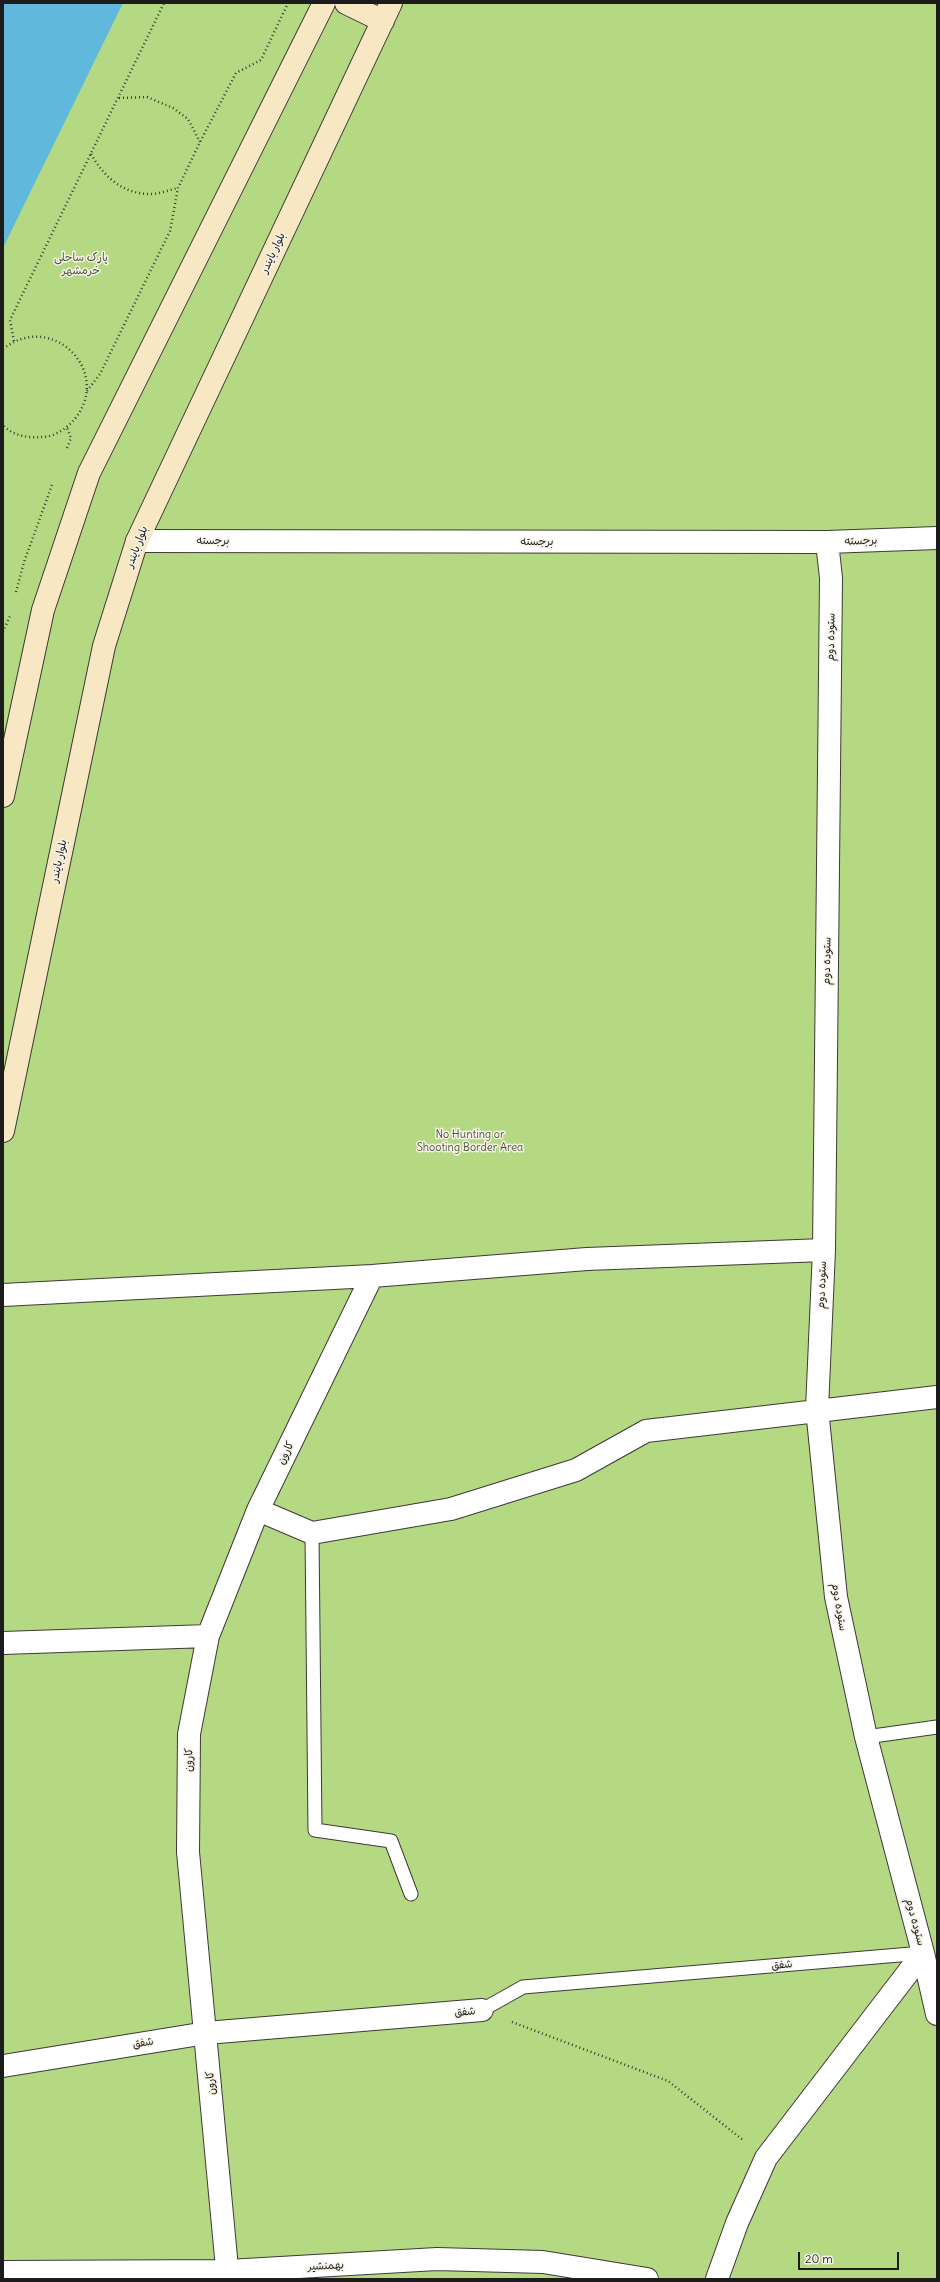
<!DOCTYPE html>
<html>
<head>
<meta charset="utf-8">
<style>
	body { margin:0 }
	#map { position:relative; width:940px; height:2282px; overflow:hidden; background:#f1e5cc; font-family:Delius,sans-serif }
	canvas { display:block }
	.frame { position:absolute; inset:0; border:4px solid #1c1c1c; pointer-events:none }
	.scale { position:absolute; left:798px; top:2252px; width:101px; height:18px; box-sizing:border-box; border:2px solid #1c1c1c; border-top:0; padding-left:5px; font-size:12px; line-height:14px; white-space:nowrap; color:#1c1c1c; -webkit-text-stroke:3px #f7f3e8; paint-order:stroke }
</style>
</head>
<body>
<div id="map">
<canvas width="940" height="2282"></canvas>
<div class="frame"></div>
<div class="scale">20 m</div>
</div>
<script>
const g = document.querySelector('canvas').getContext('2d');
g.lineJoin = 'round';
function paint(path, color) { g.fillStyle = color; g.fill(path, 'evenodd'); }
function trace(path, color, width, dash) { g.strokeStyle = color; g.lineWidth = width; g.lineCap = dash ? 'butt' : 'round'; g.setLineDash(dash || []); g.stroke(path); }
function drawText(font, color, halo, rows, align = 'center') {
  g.font = font + ' Delius,"Playpen Sans Arabic",sans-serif'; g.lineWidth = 3; g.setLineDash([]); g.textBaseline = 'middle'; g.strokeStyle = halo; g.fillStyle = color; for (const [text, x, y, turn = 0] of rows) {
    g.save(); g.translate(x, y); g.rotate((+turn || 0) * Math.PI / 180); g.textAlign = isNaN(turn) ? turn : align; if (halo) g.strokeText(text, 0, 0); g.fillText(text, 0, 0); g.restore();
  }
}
paint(new Path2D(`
	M3,3H937V2279H3Z`), '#b4d982');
paint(new Path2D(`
	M3,3H123L3,248Z`), '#60b9dd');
const lane = new Path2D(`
	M312,1533L315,1830L391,1841L411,1894
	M866,1737L937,1727
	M482,2010L523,1987L923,1953`);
const street = new Path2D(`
	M137,541L827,542L937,538
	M827,542L831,578L824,1250L817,1409L836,1597L866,1737L923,1953L937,2014
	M3,1295L372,1276L587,1259L824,1250
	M258,1510L312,1533L451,1509L576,1470L646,1431L937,1397
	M3,1643L208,1636
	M3,2066L206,2033L482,2010
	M3,2272L228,2271L437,2259L543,2262L647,2279
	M228,2279L188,1852L189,1734L208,1636L258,1510L372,1276
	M717,2279L737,2223L766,2158L923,1953`);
const secondary = new Path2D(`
	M346,3L383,21
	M3,796L43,610L89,473L324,3
	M3,1131L104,646L137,541L391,3`);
trace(lane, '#3c3a36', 15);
trace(street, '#3c3a36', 24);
trace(secondary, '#3c3a36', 24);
trace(new Path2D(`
	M119,98L147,97L173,108L188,119L200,142
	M91,154C104,177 123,194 150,194C159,194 169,190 178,188
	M14,341L10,320L164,3
	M3,349C52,310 114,372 74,420C66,429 54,437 42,437C28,438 13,436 3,425
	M87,391L100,374L170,231L178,188L200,142L236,73L261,60L288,3
	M67,448L71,438L67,428
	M16,592L24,562L52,485
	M3,632L10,616
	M512,2022L668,2081L743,2140`), '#3c3a36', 2.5, [1, 3]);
trace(lane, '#fff', 13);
trace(street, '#fff', 22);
trace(secondary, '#f7e8c3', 22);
drawText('11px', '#1c1c1c', '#f7f3e8', [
	["بلوار بایندر",273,253,-65],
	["برجسته",213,541],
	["برجسته",861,541,-2],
	["برجسته",537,542],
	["بلوار بایندر",137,547,-69],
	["ستوده دوم",831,637,-89],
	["بلوار بایندر",59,861,-78],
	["ستوده دوم",827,961,-89],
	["ستوده دوم",822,1285,-88],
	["کارون",286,1453,-64],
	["ستوده دوم",839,1607,80],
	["کارون",189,1760,-89],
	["ستوده دوم",915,1922,75],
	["شفق",782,1965,-5],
	["شفق",465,2012,-5],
	["شفق",143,2043,-9],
	["کارون",211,2083,-95],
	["بهمنشیر",326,2266,-3]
]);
drawText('11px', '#4a553b', '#f7f3e8', [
	["پارک ساحلی",81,258],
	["خرمشهر",81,271],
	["No Hunting or",470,1135],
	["Shooting Border Area",470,1148]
]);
</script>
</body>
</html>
